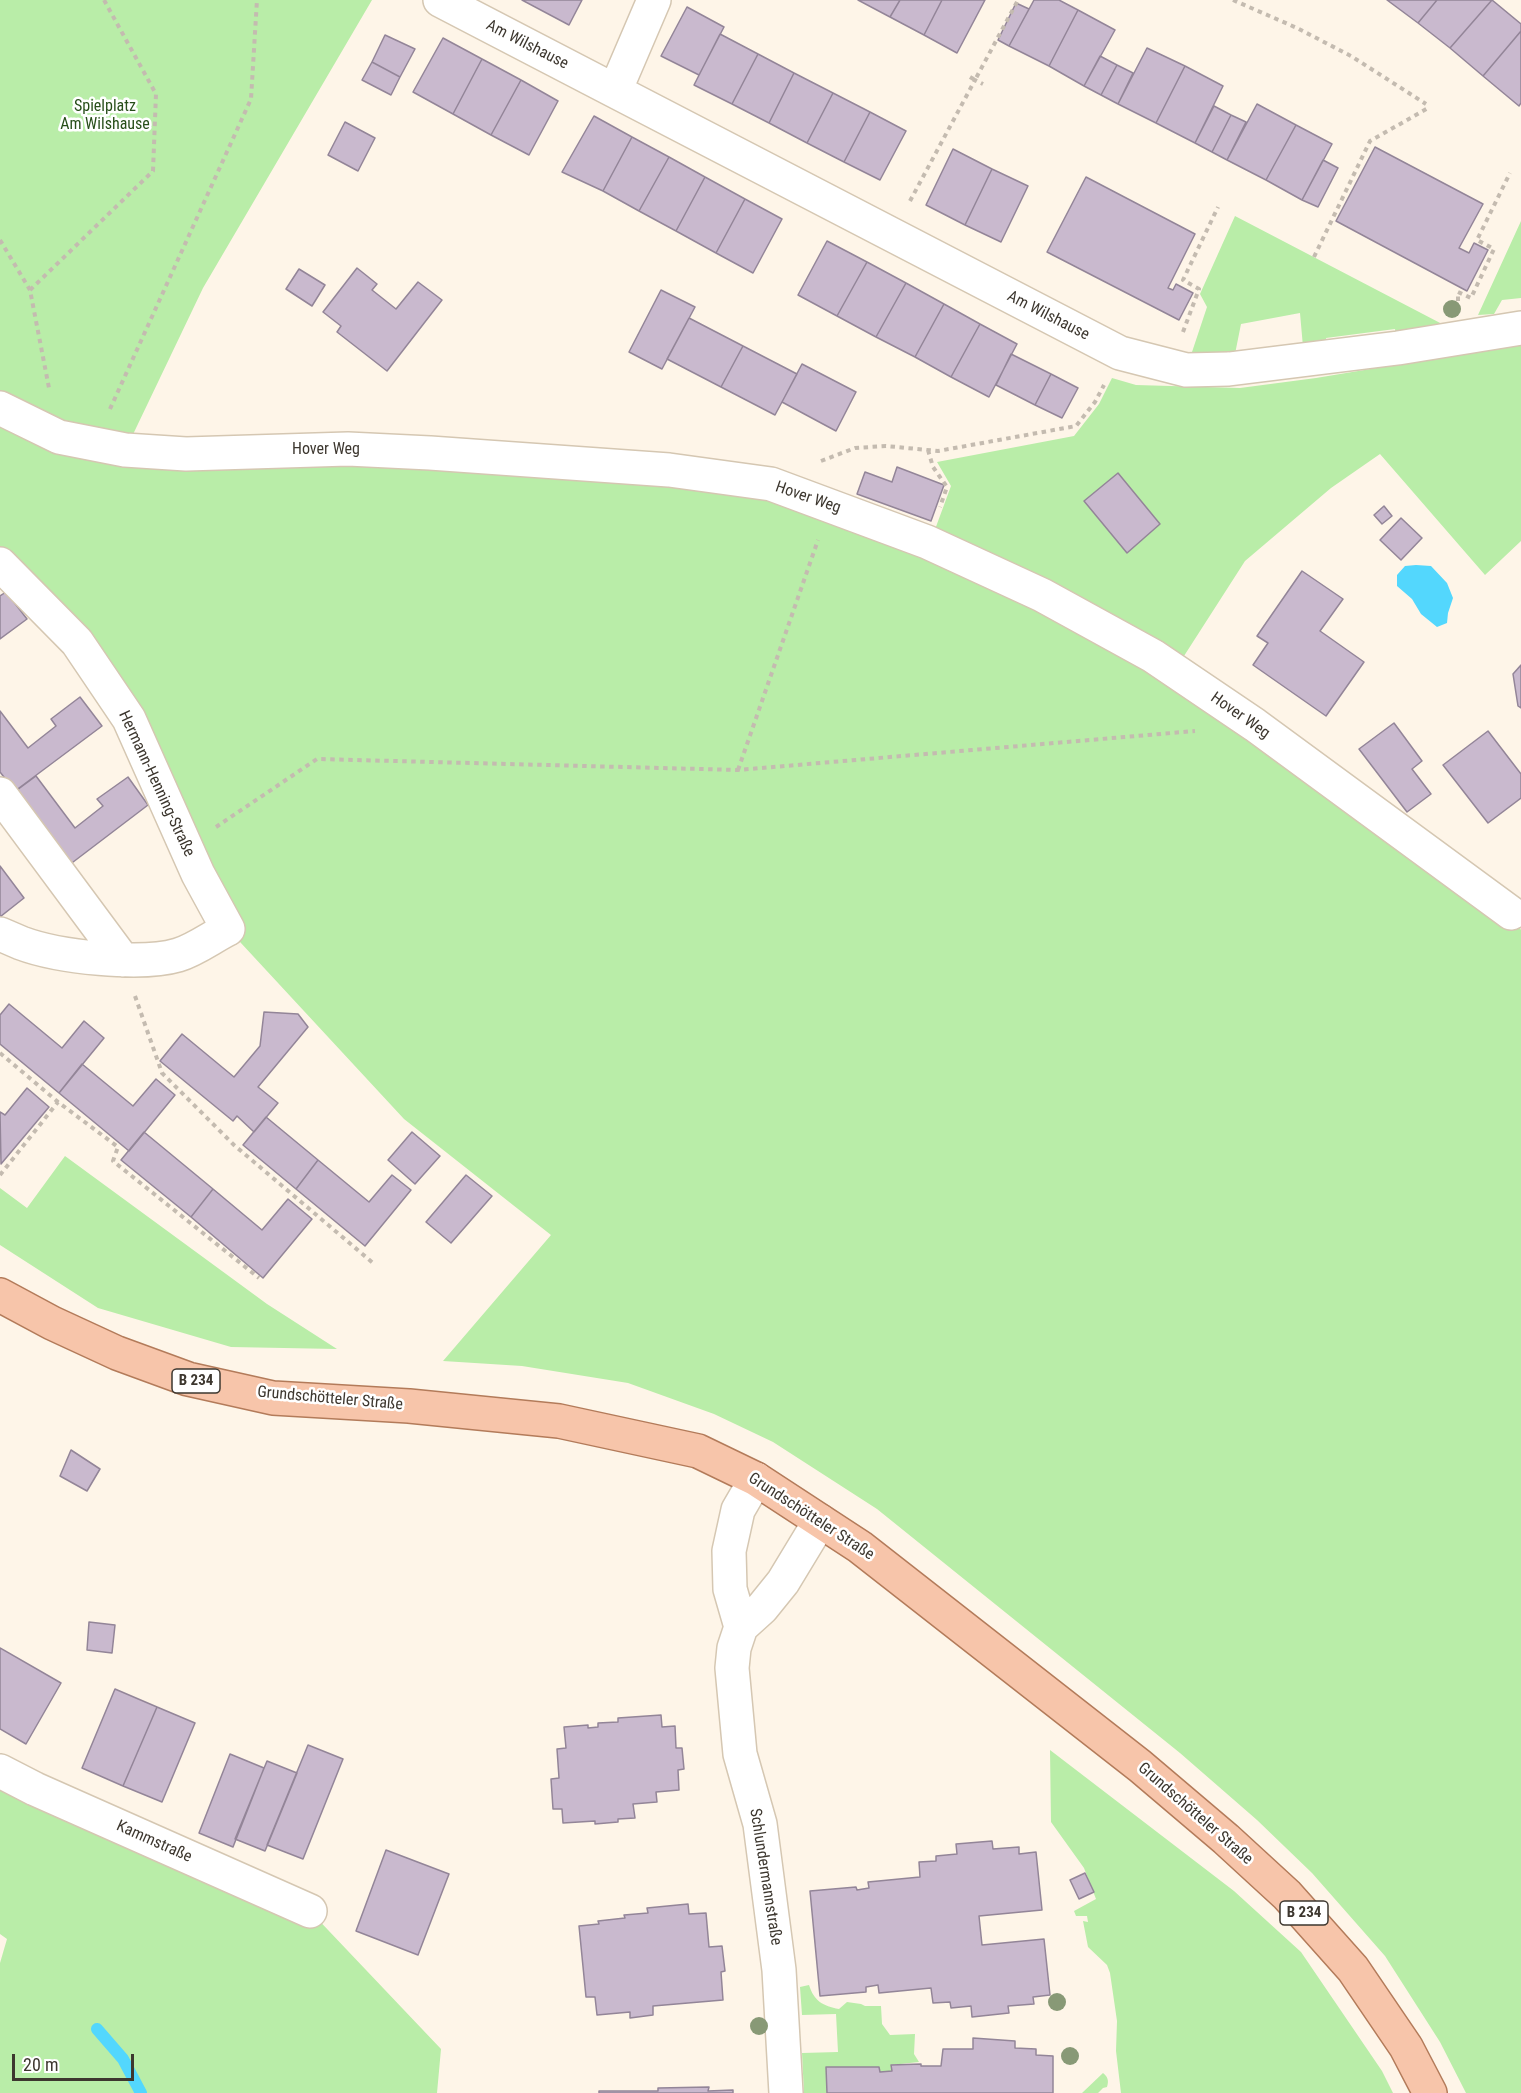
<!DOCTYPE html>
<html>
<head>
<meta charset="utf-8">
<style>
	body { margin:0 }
	#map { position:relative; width:1521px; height:2093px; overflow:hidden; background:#fef5e8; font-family:"Roboto Condensed",sans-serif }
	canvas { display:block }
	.scale { position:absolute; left:12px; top:2054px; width:122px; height:27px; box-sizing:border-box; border:3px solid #3d372f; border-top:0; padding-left:8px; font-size:18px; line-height:21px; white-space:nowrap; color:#3d372f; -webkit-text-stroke:4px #fff; paint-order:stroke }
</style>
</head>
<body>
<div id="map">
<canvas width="1521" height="2093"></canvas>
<div class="scale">20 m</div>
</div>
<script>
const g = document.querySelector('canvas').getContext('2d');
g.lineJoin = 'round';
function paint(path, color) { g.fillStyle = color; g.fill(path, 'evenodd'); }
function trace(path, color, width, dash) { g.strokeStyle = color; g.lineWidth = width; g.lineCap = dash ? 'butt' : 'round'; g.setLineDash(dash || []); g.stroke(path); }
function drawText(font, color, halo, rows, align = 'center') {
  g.font = font + ' "Roboto Condensed",sans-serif'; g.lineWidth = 5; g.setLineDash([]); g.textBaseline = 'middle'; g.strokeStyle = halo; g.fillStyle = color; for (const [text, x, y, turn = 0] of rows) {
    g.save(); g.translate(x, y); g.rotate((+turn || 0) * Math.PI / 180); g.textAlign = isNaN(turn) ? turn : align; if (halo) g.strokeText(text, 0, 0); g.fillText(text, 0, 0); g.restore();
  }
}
paint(new Path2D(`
	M0,0H372L203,288L126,449L669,470L930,543L951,486L937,462L1074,436L1099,404L1112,378L1136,385L1240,388L1316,378L1521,344V541L1485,575L1380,454L1331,488L1245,561L1175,670L1511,913L1521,930V2093H1466L1440,2042L1385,1956L1312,1873L1257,1820L1180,1753L877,1509L773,1442L714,1414L628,1383L522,1366L443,1361L551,1235L404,1119L228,929L129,719L0,564Z
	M1235,216L1467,337L1398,348L1395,329L1326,338L1329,357L1303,347L1300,313L1241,324L1235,354L1192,352L1207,307L1200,294Z
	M1521,221V298L1502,300L1494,314L1478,315Z
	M65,1156L267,1304L337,1349L231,1347L98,1308L0,1245V1188L27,1208Z
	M1050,1750L1234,1891L1301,1952L1382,2071L1393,2093H1121L1116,2051L1117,2021L1110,1973L1107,1965L1088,1947L1083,1921L1088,1922L1087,1916H1076L1074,1911L1096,1899L1084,1868L1051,1822Z
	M0,1771L310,1911L441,2049L437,2093H0V1963L7,1939L0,1934Z
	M809,1985C814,2001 823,2006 839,2009L847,2002L861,2004L865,2006H881L882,2024L890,2035L915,2034L914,2054L919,2062L891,2065L892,2071L880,2072L879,2067H827V2093H804L802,2053L838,2052L836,2014L802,2015L800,1987Z
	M1103,2073C1108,2077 1109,2081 1107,2087L1103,2088L1098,2093H1082Z`), '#b9eda8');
paint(new Path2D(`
	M1416,565L1431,566L1447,583L1453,598L1448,613L1447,623L1437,627L1421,614L1412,599L1397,586V575L1405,566Z`), '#53d7fd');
trace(new Path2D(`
	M97,2029L123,2059L141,2093`), '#53d7fd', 12);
const building = new Path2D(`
	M522,0H582L569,25Z
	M858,0H900L890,17Z
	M900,0H942L924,35L890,17Z
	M942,0H985L957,53L924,35Z
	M1034,0H1059L1078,10L1049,66L1009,46Z
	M1387,0H1437L1418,23Z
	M1437,0H1492L1450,48L1418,23Z
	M1492,0L1521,24V31L1483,76L1450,48Z
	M1016,3L1029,9L1009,46L998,40Z
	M687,7L724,27L699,75L661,56Z
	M1078,10L1115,30L1084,86L1049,66Z
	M1521,31V103L1519,106L1483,76Z
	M720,34L758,54L732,104L694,85Z
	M385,35L415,49L400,77L372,62Z
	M443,38L482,59L453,114L413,92Z
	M1147,48L1185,66L1156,123L1118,104Z
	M758,54L794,73L769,123L732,104Z
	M1100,56L1117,65L1101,95L1084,86Z
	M482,59L521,80L491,135L453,114Z
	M372,62L400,77L391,95L362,80Z
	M1117,65L1133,73L1118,104L1101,95Z
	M1185,66L1223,86L1195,143L1156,123Z
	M794,73L833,93L807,143L769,123Z
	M521,80L558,101L529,155L491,135Z
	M833,93L870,112L844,162L807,143Z
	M1257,104L1296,125L1266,180L1227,160Z
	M1214,106L1231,115L1212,152L1195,143Z
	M870,112L906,131L880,180L844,162Z
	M1231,115L1246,122L1227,160L1212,152Z
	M594,116L632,137L603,191L562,172Z
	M345,122L375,138L358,171L328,155Z
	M1296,125L1332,144L1302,200L1266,180Z
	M632,137L669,157L639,211L603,191Z
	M1375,147L1483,204L1459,248L1469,253L1474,243L1488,250L1467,291L1336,221Z
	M953,149L992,169L965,225L926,205Z
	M669,157L705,177L676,231L639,211Z
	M1323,160L1338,168L1318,207L1302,200Z
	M992,169L1028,186L1001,242L965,225Z
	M705,177L745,199L716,253L676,231Z
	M1086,177L1195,234L1168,288L1173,290L1176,284L1193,293L1179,320L1047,252Z
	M745,199L782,219L753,273L716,253Z
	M827,241L867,262L837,316L798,295Z
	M867,262L906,283L876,337L837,316Z
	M357,268L377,284L372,290L396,309L418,282L442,300L387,371L337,332L341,326L323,312Z
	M299,269L325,285L312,306L286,289Z
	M906,283L944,304L915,357L876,337Z
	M661,290L695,307L662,369L629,352Z
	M944,304L980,324L951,377L915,357Z
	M689,318L743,346L721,387L667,359Z
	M980,324L1017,344L989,397L951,377Z
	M743,346L797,374L775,415L721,387Z
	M1011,354L1051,374L1035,405L996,385Z
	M802,364L856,392L836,431L782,402Z
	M1051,374L1078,388L1062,418L1035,405Z
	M897,467L944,485L931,521L857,494L865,472L892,482Z
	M1118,473L1160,524L1127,553L1084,501Z
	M1384,506L1392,516L1382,524L1374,515Z
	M1401,518L1422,538L1401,560L1380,540Z
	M1302,571L1343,599L1320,631L1364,662L1326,716L1253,665L1268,643L1257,636Z
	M6,592L27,619L0,639V596Z
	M1521,665V708L1518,706L1513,674Z
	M80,697L102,726L15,791L0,772V711L28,748L56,726L51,719Z
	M1394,723L1422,761L1412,769L1431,794L1407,812L1359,749Z
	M1488,731L1521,774V798L1488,823L1443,765Z
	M36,776L75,828L103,806L97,799L128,777L148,805L60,872L5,799Z
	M0,866L24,898L0,917Z
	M9,1004L62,1048L84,1021L104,1038L59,1093L0,1044V1015Z
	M264,1012L298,1014L308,1027L258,1087L278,1103L254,1132L237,1116L233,1121L160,1061L182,1034L234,1077L260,1046Z
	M82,1064L133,1106L156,1079L175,1095L129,1151L59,1093Z
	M27,1088L49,1107L1,1164L0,1112L5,1115Z
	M266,1117L318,1160L296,1189L243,1145Z
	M144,1132L213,1189L191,1217L121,1160Z
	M412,1132L440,1156L415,1184L388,1160Z
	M318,1160L369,1202L392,1175L411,1190L365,1246L296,1189Z
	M466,1175L492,1196L451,1243L426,1222Z
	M213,1189L262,1230L288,1199L312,1219L263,1278L191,1217Z
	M71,1450L100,1469L87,1491L60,1476Z
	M89,1622L115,1625L112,1653L87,1650Z
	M0,1648L61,1683L26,1744L0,1729Z
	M115,1689L157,1707L123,1786L82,1768Z
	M157,1707L195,1723L162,1802L123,1786Z
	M661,1715L662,1727L675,1726L676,1748H682L684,1769L678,1770L679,1790L656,1792L657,1802L633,1804L635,1818L618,1819V1822L595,1824V1821L563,1823L562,1809H553L551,1779L559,1778L557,1749L566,1748L564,1727L588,1725V1728L598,1727V1723L618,1722V1718Z
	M308,1745L343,1759L303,1859L267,1845Z
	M230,1754L264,1768L233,1847L199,1833Z
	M267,1761L297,1773L265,1851L235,1839Z
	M992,1841L993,1849L1019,1847V1854L1036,1852L1042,1910L979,1916L982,1945L1044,1939L1050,1995L1033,1997L1034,2004L1008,2006L1009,2013L972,2017L971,2006L951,2008L950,2002L933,2003L931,1988L879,1993L878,1985L866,1987V1992L820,1996L810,1891L856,1887L857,1890L869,1888L868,1882L920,1877L919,1862L936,1861V1856L957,1854L956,1844Z
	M386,1850L449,1874L418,1955L356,1931Z
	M1085,1873L1094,1892L1079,1899L1070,1880Z
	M688,1904L689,1914L706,1913L709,1947L722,1946L725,1971L721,1972L723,2000L653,2006V2015L630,2018V2012L597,2015L595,1997H586L579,1926L599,1924L598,1921L625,1918L624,1915L648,1913L647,1908Z
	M973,2038L1015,2041V2048L1036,2049V2055L1053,2056V2093H827L826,2067H879L880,2072L892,2071L891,2065L921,2064V2066H941L943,2049H973Z
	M709,2087L708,2091L733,2090V2093H599V2091H658V2088Z`);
paint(building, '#c9b9ce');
trace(building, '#938598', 1.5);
const minor = new Path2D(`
	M440,0L615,91
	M654,0L615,91L1120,353L1186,370L1229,369L1398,348L1521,328
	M0,408L59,437L125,450L186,454L348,449L430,453L669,470L771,484L927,542L1042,595L1153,656L1255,725L1511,913
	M0,564L77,642L129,719L198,874L228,929C212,937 195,950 178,955C141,966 58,957 21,943C14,940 7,937 0,934
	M0,794L123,960
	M741,1627L730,1589L729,1551L738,1510L756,1479
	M0,1771L35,1789L310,1911
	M786,2093L779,1970L760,1824L740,1754L732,1668L734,1648L741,1627L762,1608L783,1582L820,1521`);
const major = new Path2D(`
	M0,1295L52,1323L117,1353L188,1379L273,1398L409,1406L559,1421L698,1451L756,1479L860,1547L1140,1766L1226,1839L1287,1895L1353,1969L1406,2047L1430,2093`);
trace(minor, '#d5c7b2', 36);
trace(major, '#b37b5a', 36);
trace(new Path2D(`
	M1233,0L1297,28L1351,56L1426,104
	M970,77L975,80L1018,0
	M910,201L975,80L983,84
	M0,240L30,290L49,388L47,391
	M1314,257L1370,141L1430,107
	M30,290L153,171L156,94L104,0
	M1458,301V292L1471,298L1494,249L1477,240L1510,173
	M1183,332L1199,289L1183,280L1218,207
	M110,409L251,99L257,0
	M928,450L933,467L947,487L940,507
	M821,461L855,448L886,446L938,451L1076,426L1095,402L1104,385
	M738,770L818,540
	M216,827L317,759L738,770L1195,731
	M135,996L162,1073L234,1145L373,1263
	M0,1053L58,1102L118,1147L113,1161L259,1278
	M0,1175L58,1102`), '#c4bbb0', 4, [4.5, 4.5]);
trace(minor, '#fff', 33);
trace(major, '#f7c5aa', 33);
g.fillStyle = '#889976';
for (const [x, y] of [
	[1452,309],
	[1057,2002],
	[759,2026],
	[1070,2056]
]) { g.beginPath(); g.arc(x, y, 9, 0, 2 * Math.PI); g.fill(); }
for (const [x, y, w] of [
	[196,1381,48],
	[1304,1913,48]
]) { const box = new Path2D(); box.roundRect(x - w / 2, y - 12, w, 24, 4.5); g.fillStyle = '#fff'; g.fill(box); trace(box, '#3d372f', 1.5); }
drawText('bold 15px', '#3d372f', null, [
	["B 234",196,1381],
	["B 234",1304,1913]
]);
drawText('16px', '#3d372f', '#fff', [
	["Am Wilshause",527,45,27],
	["Am Wilshause",1048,316,27],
	["Hover Weg",326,450],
	["Hover Weg",808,498,19],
	["Hover Weg",1240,716,35],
	["Hermann-Henning-Straße",156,784,65],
	["Grundschötteler Straße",330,1399,5],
	["Grundschötteler Straße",811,1517,33],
	["Grundschötteler Straße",1195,1814,41],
	["Kammstraße",154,1842,24],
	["Schlundermannstraße",765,1877,81]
]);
drawText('16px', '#274e19', '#fff', [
	["Spielplatz",105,107],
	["Am Wilshause",105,125]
]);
</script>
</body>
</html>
